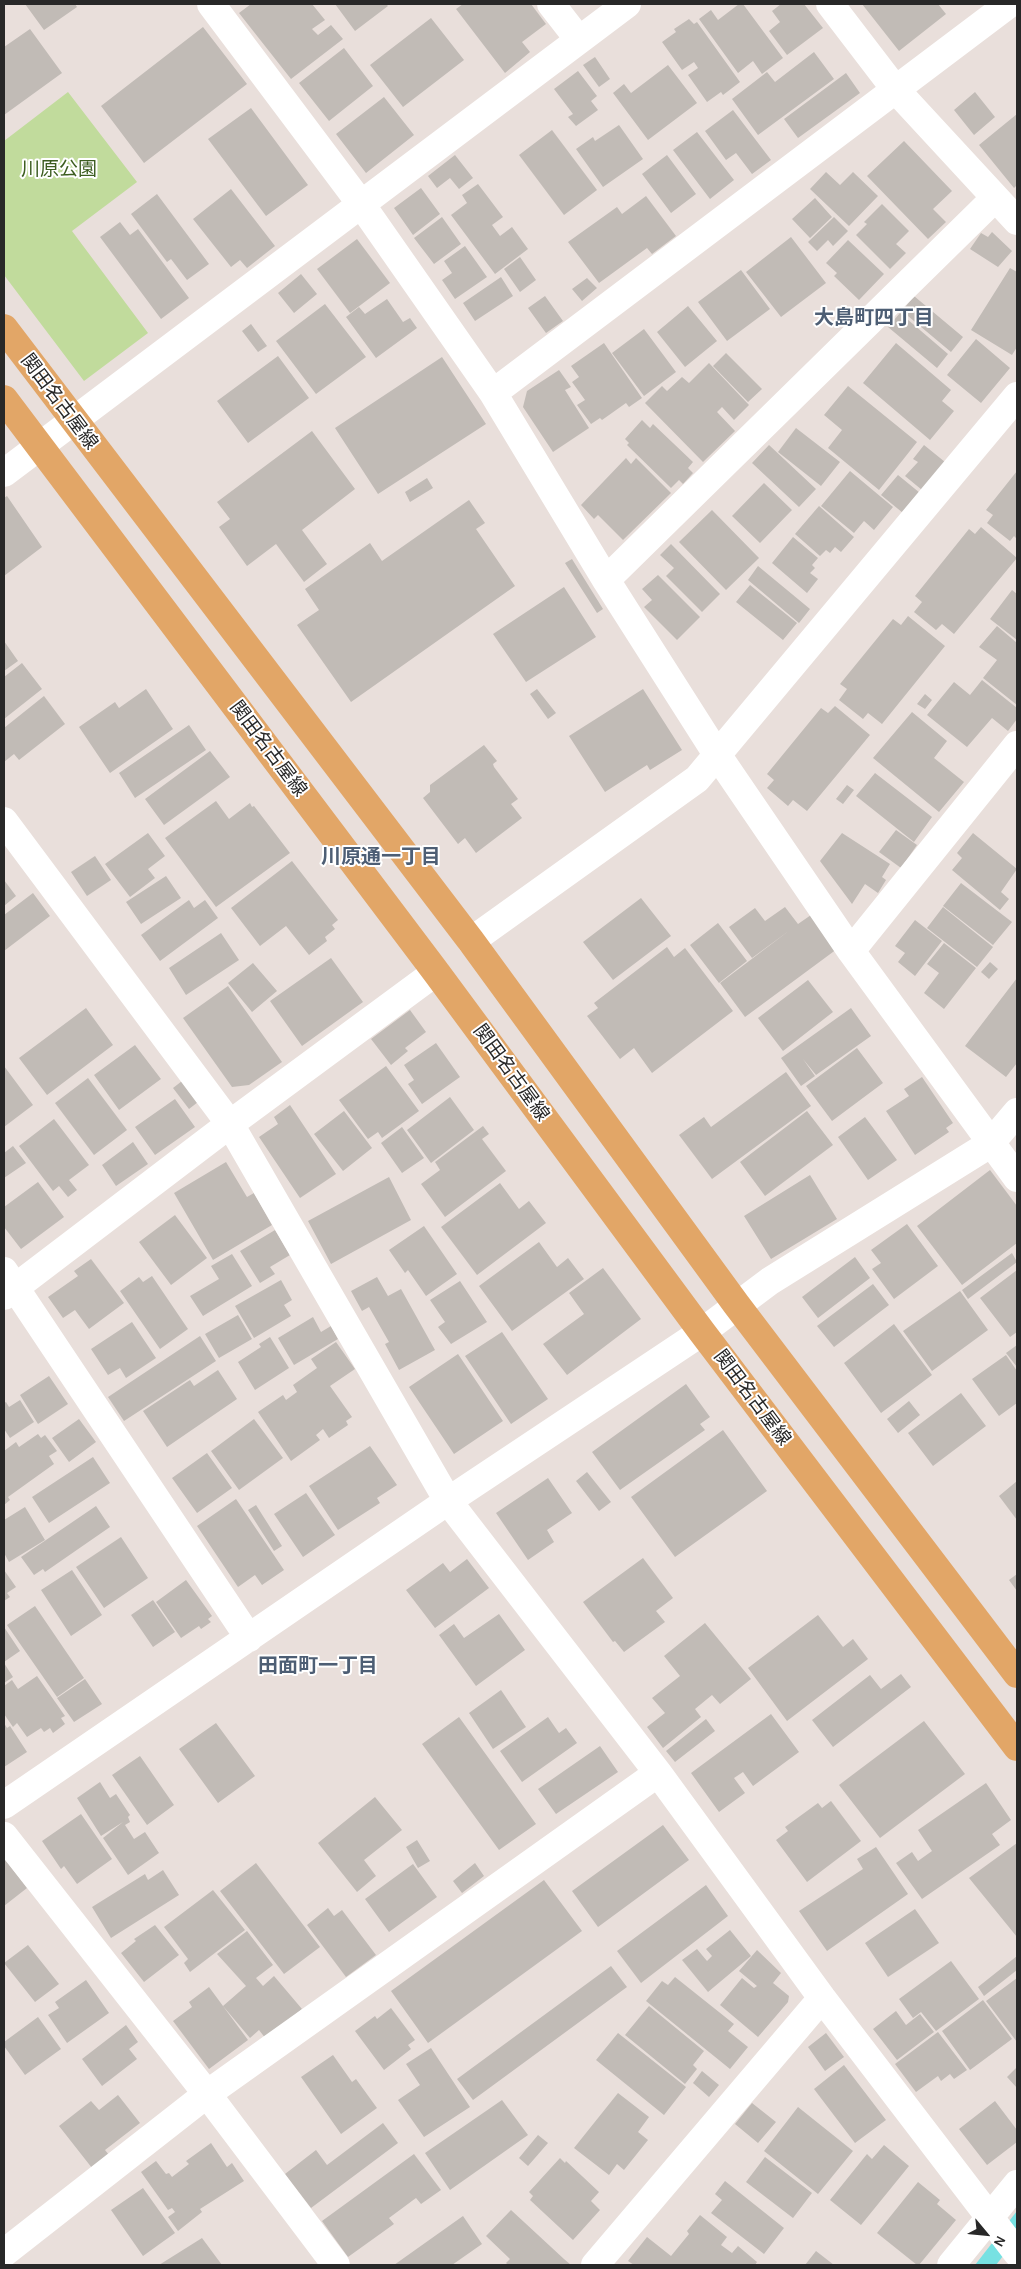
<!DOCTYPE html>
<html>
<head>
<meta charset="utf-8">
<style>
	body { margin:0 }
	#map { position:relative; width:1021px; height:2269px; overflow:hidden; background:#e9dfdb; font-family:Karla,sans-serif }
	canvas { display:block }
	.frame { position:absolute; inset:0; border:5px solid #282828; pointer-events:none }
	.north { position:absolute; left:961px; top:2209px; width:50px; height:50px; -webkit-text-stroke:4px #fff; paint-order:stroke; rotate:118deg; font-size:14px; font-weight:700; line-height:20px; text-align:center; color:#282828 }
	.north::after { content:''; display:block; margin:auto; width:18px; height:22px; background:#282828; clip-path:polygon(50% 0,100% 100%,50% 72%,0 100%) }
</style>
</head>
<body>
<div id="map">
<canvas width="1021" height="2269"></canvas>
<div class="frame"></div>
<div class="north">N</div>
</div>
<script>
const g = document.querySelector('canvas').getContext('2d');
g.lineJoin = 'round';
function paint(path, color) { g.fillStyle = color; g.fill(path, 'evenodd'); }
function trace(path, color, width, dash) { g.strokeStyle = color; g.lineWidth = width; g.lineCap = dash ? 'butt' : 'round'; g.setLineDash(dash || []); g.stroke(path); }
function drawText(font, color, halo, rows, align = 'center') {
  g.font = font + ' Karla,"Noto Sans JP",sans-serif'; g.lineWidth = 4; g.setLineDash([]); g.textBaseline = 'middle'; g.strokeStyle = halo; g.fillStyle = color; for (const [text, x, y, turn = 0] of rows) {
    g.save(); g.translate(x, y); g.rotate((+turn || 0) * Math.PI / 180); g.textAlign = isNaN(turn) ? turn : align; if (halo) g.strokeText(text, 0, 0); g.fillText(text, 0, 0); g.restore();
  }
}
paint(new Path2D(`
	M68,92L137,182L72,231L148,333L84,381L4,275V141Z`), '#c1db9c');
paint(new Path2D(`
	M1017,2211V2238L996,2265H975Z`), '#77e1e2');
paint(new Path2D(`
	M25,4H75L77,7L44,30Z
	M251,4H312L325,20L312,29L318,35L331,25L343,39L291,79L239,13Z
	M335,4H386L388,6L355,31Z
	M463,4H531L546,24L522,42L530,52L505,73L456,9Z
	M739,4H743L783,58L762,74L753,61L738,73L699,19L711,10L718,20Z
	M781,4H804L823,28L787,55L769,31L780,22L772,11Z
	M862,4H938L946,14L899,51Z
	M431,18L464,60L403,107L370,65Z
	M689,19L694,24L697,22L740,82L723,95L721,92L707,102L688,75L698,68L694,62L682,70L662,42L676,32L674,29Z
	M203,27L247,84L144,163L101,106Z
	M30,29L62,73L4,115V47Z
	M344,48L373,86L329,121L299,83Z
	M814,52L834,79L758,135L732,99L767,72L775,82Z
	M595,57L610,79L599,87L583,65Z
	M668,65L697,103L648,140L613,93L624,84L631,93Z
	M578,71L597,96L591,101L598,110L576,126L568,117L573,114L554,89Z
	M846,73L860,93L798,138L784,119Z
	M975,92L995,117L974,135L954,110Z
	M384,97L414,135L366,173L336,134Z
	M251,108L308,185L266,216L208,139Z
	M733,110L771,160L752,174L736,153L726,160L705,131Z
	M1017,114V185L1014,188L979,145Z
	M619,125L643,159L603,187L576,149L593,137L595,141Z
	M552,130L597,190L564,215L519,155Z
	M697,132L734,180L710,199L673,150Z
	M904,141L952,191L933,209L946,222L928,239L867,176Z
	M455,155L473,178L459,189L450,178L437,188L428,176Z
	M667,155L696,194L671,213L642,174Z
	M826,172L840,185L853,172L878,196L849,226L810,189Z
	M478,184L503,217L492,225L500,236L512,227L528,249L495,274L451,215L467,203L462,195Z
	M421,188L440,214L413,235L394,208Z
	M231,189L275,246L247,268L240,260L231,267L193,219Z
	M157,194L209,264L187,280L171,259L167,262L131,214Z
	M646,196L676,236L652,254L647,248L599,283L568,242L617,207L622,214Z
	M815,198L832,217L810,238L792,219Z
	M882,204L909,231L896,244L906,253L890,269L856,235L867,224L864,222Z
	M442,217L461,244L434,264L414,238Z
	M834,217L848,231L833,246L828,240L817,251L808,242Z
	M120,222L130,235L138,229L189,298L161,319L100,237Z
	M992,232L1012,251L998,267L970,249L981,233L988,237Z
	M791,237L826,283L781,317L746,272Z
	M357,239L390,283L350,313L317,269Z
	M848,240L884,274L859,300L834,276L837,273L826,263Z
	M465,246L487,277L455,299L442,280L452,273L444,261Z
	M520,257L536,280L520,292L504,269Z
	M1010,268L1017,272V347L1012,355L971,330Z
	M741,270L770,309L727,341L698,302Z
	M301,274L317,294L294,313L278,293Z
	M501,277L513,296L475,321L463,303Z
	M587,278L597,288L582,301L572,289Z
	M545,296L563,321L546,333L528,308Z
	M914,296L963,337L951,352L902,311Z
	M387,299L403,322L410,318L417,328L376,358L346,317L359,307L365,314Z
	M325,304L366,357L316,394L276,341Z
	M688,306L717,341L685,367L657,332Z
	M900,313L948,354L937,368L888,327Z
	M251,324L267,346L258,352L242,331Z
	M644,329L676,372L644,396L612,353Z
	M976,339L1010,368L981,403L947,375Z
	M604,343L642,398L629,407L626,403L602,420L600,418L591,424L577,405L585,400L572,382L579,377L571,366Z
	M896,343L951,390L942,401L954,411L930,440L863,383Z
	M726,353L762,389L748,402L713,366Z
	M278,356L309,398L248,443L217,401Z
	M442,357L486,424L378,494L335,428Z
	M709,363L749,405L734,420L722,407L717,412L735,431L703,462L645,403L662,386L667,391L682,377L689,383Z
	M559,370L571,387L565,390L589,428L553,452L523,407L527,391Z
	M848,386L917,442L879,490L828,448L842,430L824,415Z
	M642,420L650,428L653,424L693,462L688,468L693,473L683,484L679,480L671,488L627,445L629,443L625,439Z
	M796,428L840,462L821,486L778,452Z
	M312,431L355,489L302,530L327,564L304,582L276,544L247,566L219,527L230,519L217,502Z
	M769,445L816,489L799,507L752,463Z
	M924,445L945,462L922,490L905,476L918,462L913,459Z
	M626,458L631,464L636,458L671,493L623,540L598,515L594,519L581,505Z
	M850,471L893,507L874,530L864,521L854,533L821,506Z
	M1017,471V539L1014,536L1010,541L987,523L993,515L986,510Z
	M898,475L920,493L903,513L881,495Z
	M427,478L433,488L410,502L405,492Z
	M764,483L792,510L760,543L732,516Z
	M7,496L42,547L4,576V498Z
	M469,500L485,523L476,529L515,586L351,702L297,625L319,610L305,589L370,543L382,561Z
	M819,506L854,537L841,552L835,547L830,553L826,550L820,556L795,534Z
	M712,510L759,558L726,590L679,542Z
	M981,527L1017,558L954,634L942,624L936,630L914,612L922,602L915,596L969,529L975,534Z
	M793,537L818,558L812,565L815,568L810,573L818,579L807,593L772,563Z
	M671,544L720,594L702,612L666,576L674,568L660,555Z
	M572,559L603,609L597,613L565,563Z
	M758,566L810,609L799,623L748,580Z
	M658,575L700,617L677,640L644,607L652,600L642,589Z
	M750,585L797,623L783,640L736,602Z
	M564,587L596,637L526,682L493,634Z
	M1012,590L1017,594V640L990,619Z
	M908,616L945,646L882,724L868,713L863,719L839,700L847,689L840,684L893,619L901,625Z
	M997,626L1017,643V705L983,678L997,660L979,647Z
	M4,641L18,661L4,671Z
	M22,663L42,689L4,719V677Z
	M982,680L1017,708V719L1008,731L992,718L967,747L927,715L954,682L970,695Z
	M146,689L173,729L110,773L79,727L115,702L119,708Z
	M537,689L556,713L548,719L530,694Z
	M643,689L682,750L650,770L647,765L605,792L569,736Z
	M925,694L932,700L925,709L917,704Z
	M44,696L65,724L19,760L14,754L4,762V728Z
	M835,706L870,735L807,811L793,800L788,806L767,788L774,780L767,774L821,708L828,713Z
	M912,712L947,741L934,758L964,782L939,812L873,758Z
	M189,725L206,750L135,798L119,773Z
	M484,745L497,761L493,764L494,767L518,799L511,804L522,818L476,853L465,838L458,844L423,798L430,792V785Z
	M210,751L230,777L164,825L145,799Z
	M875,773L932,817L914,842L856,796Z
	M847,785L854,790L843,804L836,799Z
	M216,801L229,819L250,803L252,807L254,806L290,853L216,907L165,838Z
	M896,830L917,845L901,868L879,852Z
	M148,833L165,856L148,869L155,878L130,897L105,864Z
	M842,833L890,864L882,877L886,880L878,893L865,884L852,904L820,861Z
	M973,833L1017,869L1001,892L1009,899L1000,910L952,870L962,858L957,853Z
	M95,856L111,880L87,896L71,872Z
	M292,861L338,920L332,925L335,929L325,937L327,941L309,955L286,926L260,946L231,908Z
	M166,876L181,898L141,924L126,902Z
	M4,880L16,896L4,906Z
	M961,883L1012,922L993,945L943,906Z
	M33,893L50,916L4,951V915Z
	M641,898L671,936L613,980L583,942Z
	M189,900L194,908L205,900L218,918L160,961L141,935Z
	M785,907L798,924L811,915L837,949L745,1017L720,983L790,930L752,958L729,927L755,908L765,921Z
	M943,907L993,947L977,967L927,928Z
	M915,920L942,941L915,976L898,962L905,953L895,946Z
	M718,923L747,961L719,983L690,945Z
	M221,933L239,960L186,995L169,968Z
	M944,943L976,968L944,1009L924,993L939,973L927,964Z
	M667,947L674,957L685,948L733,1011L652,1073L634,1048L620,1059L587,1016L598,1008L594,1003Z
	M331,958L363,1002L302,1046L270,1001Z
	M990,962L998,969L989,979L981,972Z
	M253,963L277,991L252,1012L228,983Z
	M1017,978V1063L1006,1077L965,1046Z
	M808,980L833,1012L783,1051L758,1018Z
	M228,986L282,1062L249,1085L232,1087L183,1018Z
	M86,1008L113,1045L47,1095L19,1058Z
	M851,1008L871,1036L816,1075L803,1059L815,1076L801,1086L781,1058Z
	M410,1010L426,1032L405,1048L408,1051L391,1065L371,1039Z
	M436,1043L460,1077L422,1104L408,1084L414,1080L404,1065Z
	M135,1045L161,1079L119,1110L94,1075Z
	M857,1048L883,1083L832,1121L806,1086Z
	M4,1066L33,1105L4,1127Z
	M386,1066L419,1111L382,1138L378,1132L368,1139L339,1100Z
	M786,1072L811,1106L712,1179L679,1135L704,1117L711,1127Z
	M922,1077L953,1123L946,1128L949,1132L915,1155L886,1111L909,1096L904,1089Z
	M88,1078L127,1130L94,1155L55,1103Z
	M182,1081L198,1102L189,1109L173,1088Z
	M450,1097L474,1130L431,1163L407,1130Z
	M175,1099L195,1127L155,1155L135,1127Z
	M290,1105L336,1174L300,1198L259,1137L278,1124L274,1117Z
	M344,1111L372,1148L343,1171L314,1134Z
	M807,1111L833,1145L765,1196L740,1162Z
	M865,1117L897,1160L868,1180L838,1137Z
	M54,1119L89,1165L69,1180L77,1190L68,1197L59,1186L53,1191L19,1146Z
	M483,1126L489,1134L482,1139L506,1171L445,1217L421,1184L440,1170L435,1162Z
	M402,1127L424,1158L402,1173L381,1143Z
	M133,1142L148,1164L116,1186L102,1165Z
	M13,1146L26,1163L4,1178V1153Z
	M226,1162L247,1197L254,1193L272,1225L213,1260L174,1193Z
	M990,1170L1017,1206V1243L962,1285L917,1226Z
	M810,1175L837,1219L771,1259L744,1216Z
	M389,1177L411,1220L331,1264L308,1221Z
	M38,1182L64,1217L21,1249L4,1227V1207Z
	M500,1183L519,1209L529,1201L546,1223L477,1275L441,1227Z
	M175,1215L207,1258L171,1285L139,1242Z
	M907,1224L938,1266L894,1299L872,1269L881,1263L871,1250Z
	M424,1226L457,1274L426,1296L408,1270L405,1273L389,1250Z
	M275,1230L290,1255L270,1267L275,1274L260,1283L240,1251Z
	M539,1242L557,1267L568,1258L584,1279L512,1331L479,1286Z
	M1012,1253L1017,1262L968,1299L962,1290Z
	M232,1254L252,1286L203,1316L190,1296L219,1279L211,1266Z
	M855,1257L870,1278L818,1318L802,1297Z
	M91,1259L124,1303L89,1329L75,1310L63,1318L48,1297L78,1276L74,1271Z
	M603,1268L641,1319L567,1375L543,1344L584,1314L569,1293Z
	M1017,1270V1332L1010,1337L980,1298Z
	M152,1276L188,1329L160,1349L120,1291L139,1277L143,1282Z
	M377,1277L388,1296L401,1289L435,1350L399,1370L385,1344L389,1342L369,1307L362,1311L351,1291Z
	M281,1280L292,1300L284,1305L291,1316L254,1338L235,1306Z
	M460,1281L487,1322L451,1344L438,1327L445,1322L430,1300Z
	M873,1284L889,1305L834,1347L817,1326Z
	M960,1291L988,1330L932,1371L903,1331Z
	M238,1315L252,1339L219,1358L205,1334Z
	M313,1317L321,1332L331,1326L338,1339L294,1365L278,1338Z
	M132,1322L156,1358L126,1378L120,1368L108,1375L91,1349Z
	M894,1324L932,1375L881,1413L844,1363Z
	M502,1332L548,1399L511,1424L465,1356Z
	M200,1336L216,1361L124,1421L108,1397Z
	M270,1337L289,1368L255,1390L238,1362L261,1347L259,1344Z
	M336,1342L355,1369L330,1386L352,1417L346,1421L348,1425L329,1438L323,1429L316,1435L320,1440L291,1461L258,1412L283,1395L286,1400L297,1392L293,1385L317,1368L311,1359Z
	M1017,1345V1367L1006,1353Z
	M458,1354L503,1421L454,1454L409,1387Z
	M1006,1355L1017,1371V1403L999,1416L972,1379Z
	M218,1370L237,1399L167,1447L143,1411L190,1380L194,1386Z
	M49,1376L68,1404L38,1424L20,1395Z
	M686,1384L710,1417L700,1424L705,1430L620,1490L592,1452Z
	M961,1393L986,1426L933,1466L908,1433Z
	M20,1400L34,1422L10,1438L4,1429V1403L6,1402L9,1407Z
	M909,1401L920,1415L898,1433L887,1419Z
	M79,1419L96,1442L69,1462L52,1438Z
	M254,1419L283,1458L239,1490L211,1451Z
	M723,1430L767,1491L675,1557L631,1497Z
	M38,1434L41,1438L45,1435L57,1451L49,1456L54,1464L8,1497L10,1500L4,1505V1451L16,1442L19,1447Z
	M370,1446L397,1485L377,1498L380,1503L338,1530L309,1486Z
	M207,1453L232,1488L197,1513L172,1478Z
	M93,1457L110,1483L49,1523L32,1497Z
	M587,1472L611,1502L599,1511L576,1481Z
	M548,1478L572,1513L547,1530L554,1542L528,1560L496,1513Z
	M1017,1481V1520L999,1496Z
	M306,1493L335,1535L303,1557L274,1514Z
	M236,1499L284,1570L262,1585L255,1575L238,1587L197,1526Z
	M256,1505L282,1546L274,1551L248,1510Z
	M96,1506L110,1527L45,1572L43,1569L34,1575L21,1557Z
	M25,1507L45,1540L9,1562L4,1553V1520Z
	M121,1537L148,1578L104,1608L76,1567Z
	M643,1558L673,1598L656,1611L665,1622L624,1652L615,1641L613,1642L583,1602Z
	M467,1559L489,1588L435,1628L406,1590L443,1563L450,1572Z
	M4,1570L16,1587L7,1593L10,1597L4,1601Z
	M72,1570L102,1615L71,1636L41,1590Z
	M1017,1574V1591L1009,1580Z
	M186,1580L212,1616L208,1619L211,1622L201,1629L199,1626L181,1638L156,1602Z
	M153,1600L175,1632L153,1647L131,1615Z
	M35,1606L84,1678L57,1697L7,1625Z
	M499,1614L525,1650L476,1686L439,1635L454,1624L464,1638Z
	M818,1615L843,1647L853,1639L868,1659L787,1721L748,1668Z
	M705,1623L751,1679L720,1704L712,1695L695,1709L701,1717L663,1748L647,1727L665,1713L652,1698L680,1676L664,1656Z
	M4,1627L20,1651L4,1662Z
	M4,1663L13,1677L4,1683Z
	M901,1674L911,1687L833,1747L812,1720L870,1675L881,1689Z
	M37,1676L65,1716L61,1718L65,1724L53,1733L50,1728L44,1732L41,1728L27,1737L17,1723L13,1727L4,1714V1686L12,1680L18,1689Z
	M85,1679L102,1704L74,1722L57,1698Z
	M501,1690L526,1727L493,1749L469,1713Z
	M771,1714L799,1752L753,1786L743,1772L734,1778L745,1793L719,1812L691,1773Z
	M459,1717L536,1824L499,1850L422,1744Z
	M548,1717L559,1733L566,1728L577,1743L522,1782L500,1751Z
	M706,1719L715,1731L675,1762L666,1751Z
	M924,1721L965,1774L880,1838L839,1785Z
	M4,1723L7,1728L10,1726L27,1752L4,1767Z
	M216,1723L255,1776L218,1803L179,1749Z
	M600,1746L618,1772L556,1814L538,1789Z
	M140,1756L174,1805L147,1825L112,1775Z
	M100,1782L110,1798L116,1794L130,1815L128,1817L130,1822L125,1825L134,1839L145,1832L159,1853L128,1875L103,1838L123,1822L101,1836L77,1798Z
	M986,1783L1011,1820L992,1834L1000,1845L922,1899L896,1863L912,1852L918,1861L932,1851L918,1830Z
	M375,1797L402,1830L364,1860L376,1876L357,1892L318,1843Z
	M831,1801L861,1841L807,1882L776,1840L788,1831L785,1827L818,1803L822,1808Z
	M81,1814L112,1859L77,1884L64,1866L61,1869L42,1841Z
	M663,1825L689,1860L598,1927L572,1891Z
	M417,1840L430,1861L418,1868L406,1847Z
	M1017,1843V1937L969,1878Z
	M876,1847L908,1894L827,1951L799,1911L863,1869L857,1859Z
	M4,1858L27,1888L4,1906Z
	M256,1863L320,1947L284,1974L220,1891Z
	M475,1863L484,1876L462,1893L453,1881Z
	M413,1864L437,1897L389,1932L365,1899Z
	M163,1870L179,1895L111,1938L92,1907L145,1874L148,1880Z
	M544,1880L582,1931L428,2043L391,1991Z
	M706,1885L728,1916L641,1983L617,1951Z
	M213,1890L245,1930L190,1972L184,1963L188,1959L164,1927Z
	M328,1908L334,1916L342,1910L376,1955L346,1977L307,1925Z
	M915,1909L939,1943L888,1977L865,1943Z
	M155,1925L179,1955L144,1982L121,1953L136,1941L134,1939Z
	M730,1930L751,1956L708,1992L682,1960L697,1949L707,1961L712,1956L706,1949Z
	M247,1931L273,1965L256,1978L263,1986L274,1976L302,2009L266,2039L259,2030L250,2038L223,2006L246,1986L217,1954Z
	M28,1945L59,1984L35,2002L4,1963Z
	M757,1950L781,1973L773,1983L789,1996L788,2002L758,2037L720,2005L742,1978L754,1988L757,1986L739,1971Z
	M1017,1956V1970L984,1996L978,1987Z
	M951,1961L979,1999L936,2031L921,2012L913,2018L899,1999Z
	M611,1966L627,1987L473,2100L457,2079Z
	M675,1977L734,2024L728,2031L748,2047L730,2069L646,2001L662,1981L668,1985Z
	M1017,1978V2042L986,2001Z
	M86,1980L109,2013L67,2043L48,2015L59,2008L55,2002Z
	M209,1987L248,2040L209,2069L173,2021L192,2007L189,2002Z
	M983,2000L1012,2039L970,2070L942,2031Z
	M649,2006L704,2051L693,2065L697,2069L685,2084L625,2035Z
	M391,2008L415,2040L408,2045L411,2049L384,2070L355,2031L375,2016L377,2019Z
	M896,2011L906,2025L920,2014L934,2032L897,2060L873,2029Z
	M38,2017L61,2049L25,2075L4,2046V2042Z
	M126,2025L138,2042L129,2049L137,2059L102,2086L82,2059Z
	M938,2032L967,2070L954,2079L950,2074L941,2081L938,2076L916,2092L895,2064Z
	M618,2033L686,2087L664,2115L596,2060Z
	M826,2033L844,2057L825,2071L808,2047Z
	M431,2048L470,2107L424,2137L398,2100L420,2085L406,2064Z
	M333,2055L352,2082L356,2079L377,2108L341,2134L301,2077Z
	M844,2065L886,2120L855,2143L814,2089Z
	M1017,2067V2088L1007,2077Z
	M702,2071L719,2085L709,2097L693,2083Z
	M618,2093L649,2117L638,2132L648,2140L624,2170L617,2164L609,2175L574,2148Z
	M118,2095L140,2123L105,2150L109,2155L92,2168L59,2126L91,2101L99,2110Z
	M502,2100L528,2135L450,2190L425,2153Z
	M995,2101L1017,2130V2142L987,2165L959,2129Z
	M752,2103L776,2122L758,2143L735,2124Z
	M798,2107L853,2151L818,2194L764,2151Z
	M383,2123L398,2143L311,2208L285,2174L316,2150L327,2165Z
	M538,2135L548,2143L528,2166L519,2158Z
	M211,2143L227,2167L232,2163L244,2181L200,2209L202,2212L178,2231L168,2217L175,2212L172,2208L168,2210L141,2172L156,2161L166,2174L169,2173L172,2177L189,2164L186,2161Z
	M884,2145L909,2166L861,2225L830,2200L867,2154L872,2159Z
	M414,2154L441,2190L421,2204L416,2198L389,2218L394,2224L348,2257L322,2221Z
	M765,2157L812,2193L793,2218L746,2182Z
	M560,2158L565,2163L566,2161L599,2192L591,2201L600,2210L573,2240L530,2200L533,2196L529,2192Z
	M725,2181L784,2228L764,2254L711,2213L722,2200L715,2194Z
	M918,2182L940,2200L937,2204L956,2220L919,2265H917L877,2233Z
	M143,2188L175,2233L143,2256L111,2210Z
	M511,2210L564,2259L571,2265H508L506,2263L510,2259L486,2236Z
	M700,2215L727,2237L721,2245L732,2253L738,2246L757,2262L755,2265H634L628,2261L647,2237L671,2256L689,2234L687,2231Z
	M463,2216L482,2244L452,2265H394Z
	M202,2238L222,2265H159Z
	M816,2251L834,2265H805Z`), '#c1bbb6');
trace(new Path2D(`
	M211,4L361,204L493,393L606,580L718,756L851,951L1017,1178
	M551,4L579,40
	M830,4L895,89L1017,221
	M493,393L1009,4
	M4,473L627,4
	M606,580L995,198
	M4,821L230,1124L448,1501L658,1773L822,1998L1017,2253
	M471,941L697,779L1017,396
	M851,951L1017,745
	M4,1271L249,1638
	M4,1296L230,1124L436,972
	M4,1805L448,1501L702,1332L770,1281L990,1144L1017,1112
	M4,1836L207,2094L336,2265
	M4,2253L207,2094L658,1773
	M595,2265L822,1998
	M951,2265L1017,2184`), '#fff', 28);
trace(new Path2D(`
	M4,328L471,941L736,1304L1017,1674
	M4,399L436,972L702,1332L1017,1747`), '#e2a667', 28);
drawText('19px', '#3c5d20', '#fff', [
	["川原公園",59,170]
]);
drawText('19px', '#282828', '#fff', [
	["関田名古屋線",59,402,53],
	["関田名古屋線",268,749,53],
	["関田名古屋線",511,1073,54],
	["関田名古屋線",752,1398,53]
]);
drawText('bold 20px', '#4d5e74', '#fff', [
	["大島町四丁目",874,318],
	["川原通一丁目",381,857],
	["田面町一丁目",318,1666]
]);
</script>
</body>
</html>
